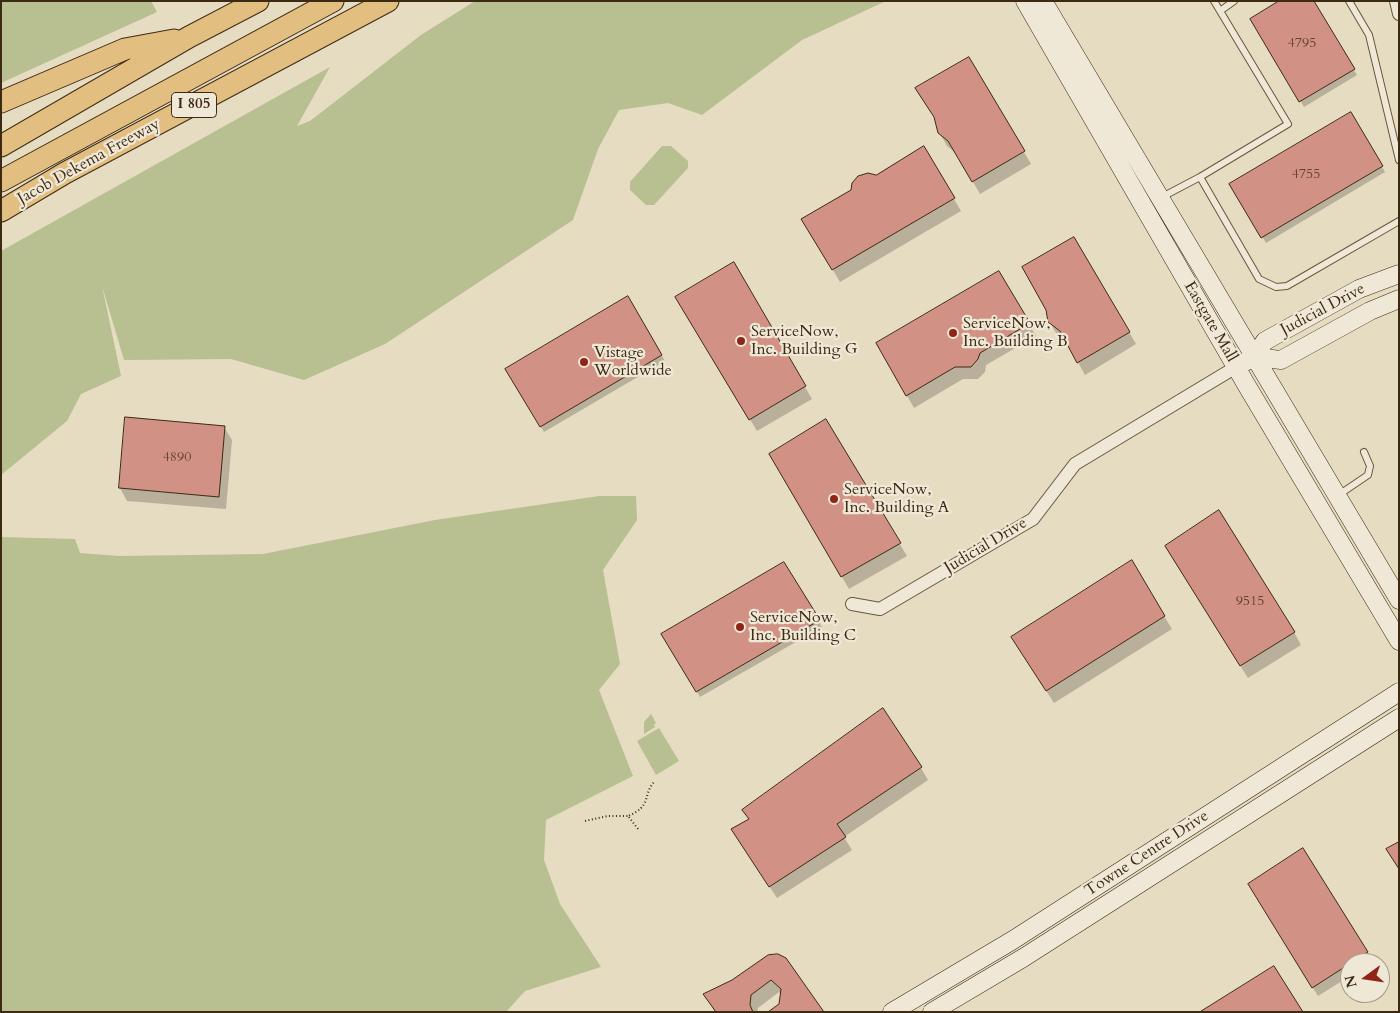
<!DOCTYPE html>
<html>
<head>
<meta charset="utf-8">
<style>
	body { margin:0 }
	#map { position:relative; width:1400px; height:1013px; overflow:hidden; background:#e6dcc2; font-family:Cardo,serif }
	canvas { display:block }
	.frame { position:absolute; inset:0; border:2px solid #3d2a13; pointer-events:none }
	.north { position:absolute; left:1340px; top:953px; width:50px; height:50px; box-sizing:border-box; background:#efe8d7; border:1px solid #a89c89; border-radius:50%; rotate:256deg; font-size:14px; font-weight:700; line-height:20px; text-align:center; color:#3d2a13 }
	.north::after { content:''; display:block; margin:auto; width:18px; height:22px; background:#8f2418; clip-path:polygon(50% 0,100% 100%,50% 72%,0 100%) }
</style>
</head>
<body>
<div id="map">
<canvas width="1400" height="1013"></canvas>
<div class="frame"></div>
<div class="north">N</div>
</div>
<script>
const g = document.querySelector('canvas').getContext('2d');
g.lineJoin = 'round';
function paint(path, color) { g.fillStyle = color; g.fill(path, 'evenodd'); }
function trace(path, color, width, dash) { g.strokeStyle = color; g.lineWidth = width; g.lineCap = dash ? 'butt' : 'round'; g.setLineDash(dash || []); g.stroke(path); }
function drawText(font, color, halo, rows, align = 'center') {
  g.font = font + ' Cardo,serif'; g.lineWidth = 4.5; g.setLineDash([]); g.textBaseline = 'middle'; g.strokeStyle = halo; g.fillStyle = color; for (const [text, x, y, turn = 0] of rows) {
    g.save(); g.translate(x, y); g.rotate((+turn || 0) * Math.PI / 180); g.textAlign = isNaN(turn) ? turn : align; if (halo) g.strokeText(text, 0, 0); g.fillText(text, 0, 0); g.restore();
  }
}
paint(new Path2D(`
	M1,1H151L157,12L1,83Z
	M475,1H886L802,40L702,115L668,103L619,110L598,149L573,220L385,344L304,380L231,359L124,360L102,286L121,376L81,394L67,421L1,475V251L330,67L297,126L310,121L421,35Z
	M662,146H671L688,161V168L654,205H646L630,190V182Z
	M599,496H636L637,520L603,570L620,664L599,690L633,776L546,820L544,860L560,904L601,967L525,991L506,1012H1V537L75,539L80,553L119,556L263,554L435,520Z
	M651,714L656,723L654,725L655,727L644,734V722Z
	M659,728L679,761L656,775L637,741Z`), '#b8bf91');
paint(new Path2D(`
	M1313,1L1357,75L1304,107L1252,19Z
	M969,59L1031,164L980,194L957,154L947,146L939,132Z
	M1351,113L1385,172L1266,243L1230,184Z
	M923,147L961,211L840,282L803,219Z
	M1074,238L1136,344L1085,375L1068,344L1057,335L1050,322Z
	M733,264L812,399L757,431L677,297Z
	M998,273L1036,336L986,365L985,372L978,379H963L914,408L877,344Z
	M628,297L665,361L544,432L507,369Z
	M126,418L224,427L232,440L226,509L127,501L120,488Z
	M826,421L907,556L849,589L770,455Z
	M1173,558L1294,632L1301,645L1248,678Z
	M784,564L822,627L700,697L663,634Z
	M1164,616L1172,629L1054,703L1020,650Z
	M921,768L928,780L844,837L852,850L777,898L740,842L749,820L744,810Z
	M1303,850L1372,962L1350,963V976L1318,996L1255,893Z
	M768,956L823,1012L780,1004L781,994L779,992L758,1008L757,1012H715L705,995L733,981Z`), '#0003');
const building = new Path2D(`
	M1279,1H1314L1355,69L1299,102L1250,19Z
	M969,57L1025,151L972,182L948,141L938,133L934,117L915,88Z
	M1351,112L1383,166L1261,238L1229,184Z
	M924,146L955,198L832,270L801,219L851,190L852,183L858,176L868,173L876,175Z
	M1074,237L1130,332L1077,363L1060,331L1048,322L1046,310L1022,267Z
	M734,262L806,386L749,420L675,297Z
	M999,271L1030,323L980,353L978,359L971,367H955L906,396L876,343Z
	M628,296L662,355L540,427L505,369Z
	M125,417L225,426L219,497L119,488Z
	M826,419L901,543L841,577L769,454Z
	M1219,510L1295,632L1240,666L1165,546Z
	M1132,560L1165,616L1046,691L1011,637Z
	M784,562L820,620L696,692L661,634Z
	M883,708L922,767L837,824L846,837L769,887L731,829L749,819L742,810Z
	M1399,842V869L1386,849Z
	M1303,848L1368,952L1312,988L1248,884Z
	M778,954L786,958L824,1012H768L779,1004L781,989L771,980L751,995L750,1005L753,1012H716L703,994L732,980L768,955Z
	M1274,966L1303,1012H1200Z`);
paint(building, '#d19184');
trace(building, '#3d2a13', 1);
const lane = new Path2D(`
	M1349,1L1369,35L1399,160
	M1220,11L1234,1
	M1200,177L1259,279L1276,287L1287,286L1399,221
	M1162,197L1200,177L1288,124L1214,1
	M1337,496L1368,475L1370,466L1364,452`);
const street = new Path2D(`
	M1396,1L1399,14
	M852,604L880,609L1033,519L1075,464L1236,367`);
const secondary = new Path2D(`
	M1025,1L1247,386L1399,641
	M1043,1L1399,600
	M1254,357L1281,360L1370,311L1399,299
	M1245,362L1254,357L1265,341L1359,289L1399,274
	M892,1012L1013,940L1399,692
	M932,1012L1023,958L1399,718`);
const highway = new Path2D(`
	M1,102L125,49L174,40
	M1,146L189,37L258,1
	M1,181L333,1
	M1,211L65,173L388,1`);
trace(lane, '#67563f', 8);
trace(street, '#67563f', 14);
trace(secondary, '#3d2a13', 19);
trace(highway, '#3d2a13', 23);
trace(new Path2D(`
	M585,821L608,816H628
	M638,829L628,816C653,806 642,794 655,781`), '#3d2a13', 2, [1, 2.5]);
trace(lane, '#efe8d7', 6);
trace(street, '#efe8d7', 12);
trace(secondary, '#efe8d7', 18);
trace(highway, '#e3be81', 21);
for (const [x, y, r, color] of [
	[953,333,5,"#8f2418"],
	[741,341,5,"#8f2418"],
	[584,362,5,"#8f2418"],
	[834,499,5,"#8f2418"],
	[740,627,5,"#8f2418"]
]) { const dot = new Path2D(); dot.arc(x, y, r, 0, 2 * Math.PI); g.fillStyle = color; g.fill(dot); trace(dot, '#efe8d7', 2); }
drawText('14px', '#62442f', null, [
	["4795",1302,44],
	["4755",1306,175],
	["4890",177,458],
	["9515",1250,602]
]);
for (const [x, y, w] of [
	[194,105,45]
]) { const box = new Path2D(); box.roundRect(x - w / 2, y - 12.5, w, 25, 4); g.fillStyle = '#efe8d7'; g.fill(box); trace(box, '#3d2a13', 1); }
drawText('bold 15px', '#3d2a13', null, [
	["I 805",194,105]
]);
drawText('16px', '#3d2a13', '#efe8d7', [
	["Jacob Dekema Freeway",89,162,-29],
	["Judicial Drive",1323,310,-28],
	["Eastgate Mall",1210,322,60],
	["Judicial Drive",986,546,-31],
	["Towne Centre Drive",1147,854,-33]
]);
drawText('16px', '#3d2a13', '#efe8d7', [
	["ServiceNow,",963,324],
	["Inc. Building B",963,342],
	["ServiceNow,",751,332],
	["Inc. Building G",751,350],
	["Vistage",594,353],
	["Worldwide",594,371],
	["ServiceNow,",844,490],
	["Inc. Building A",844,508],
	["ServiceNow,",750,618],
	["Inc. Building C",750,636]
], 'left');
</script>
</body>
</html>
